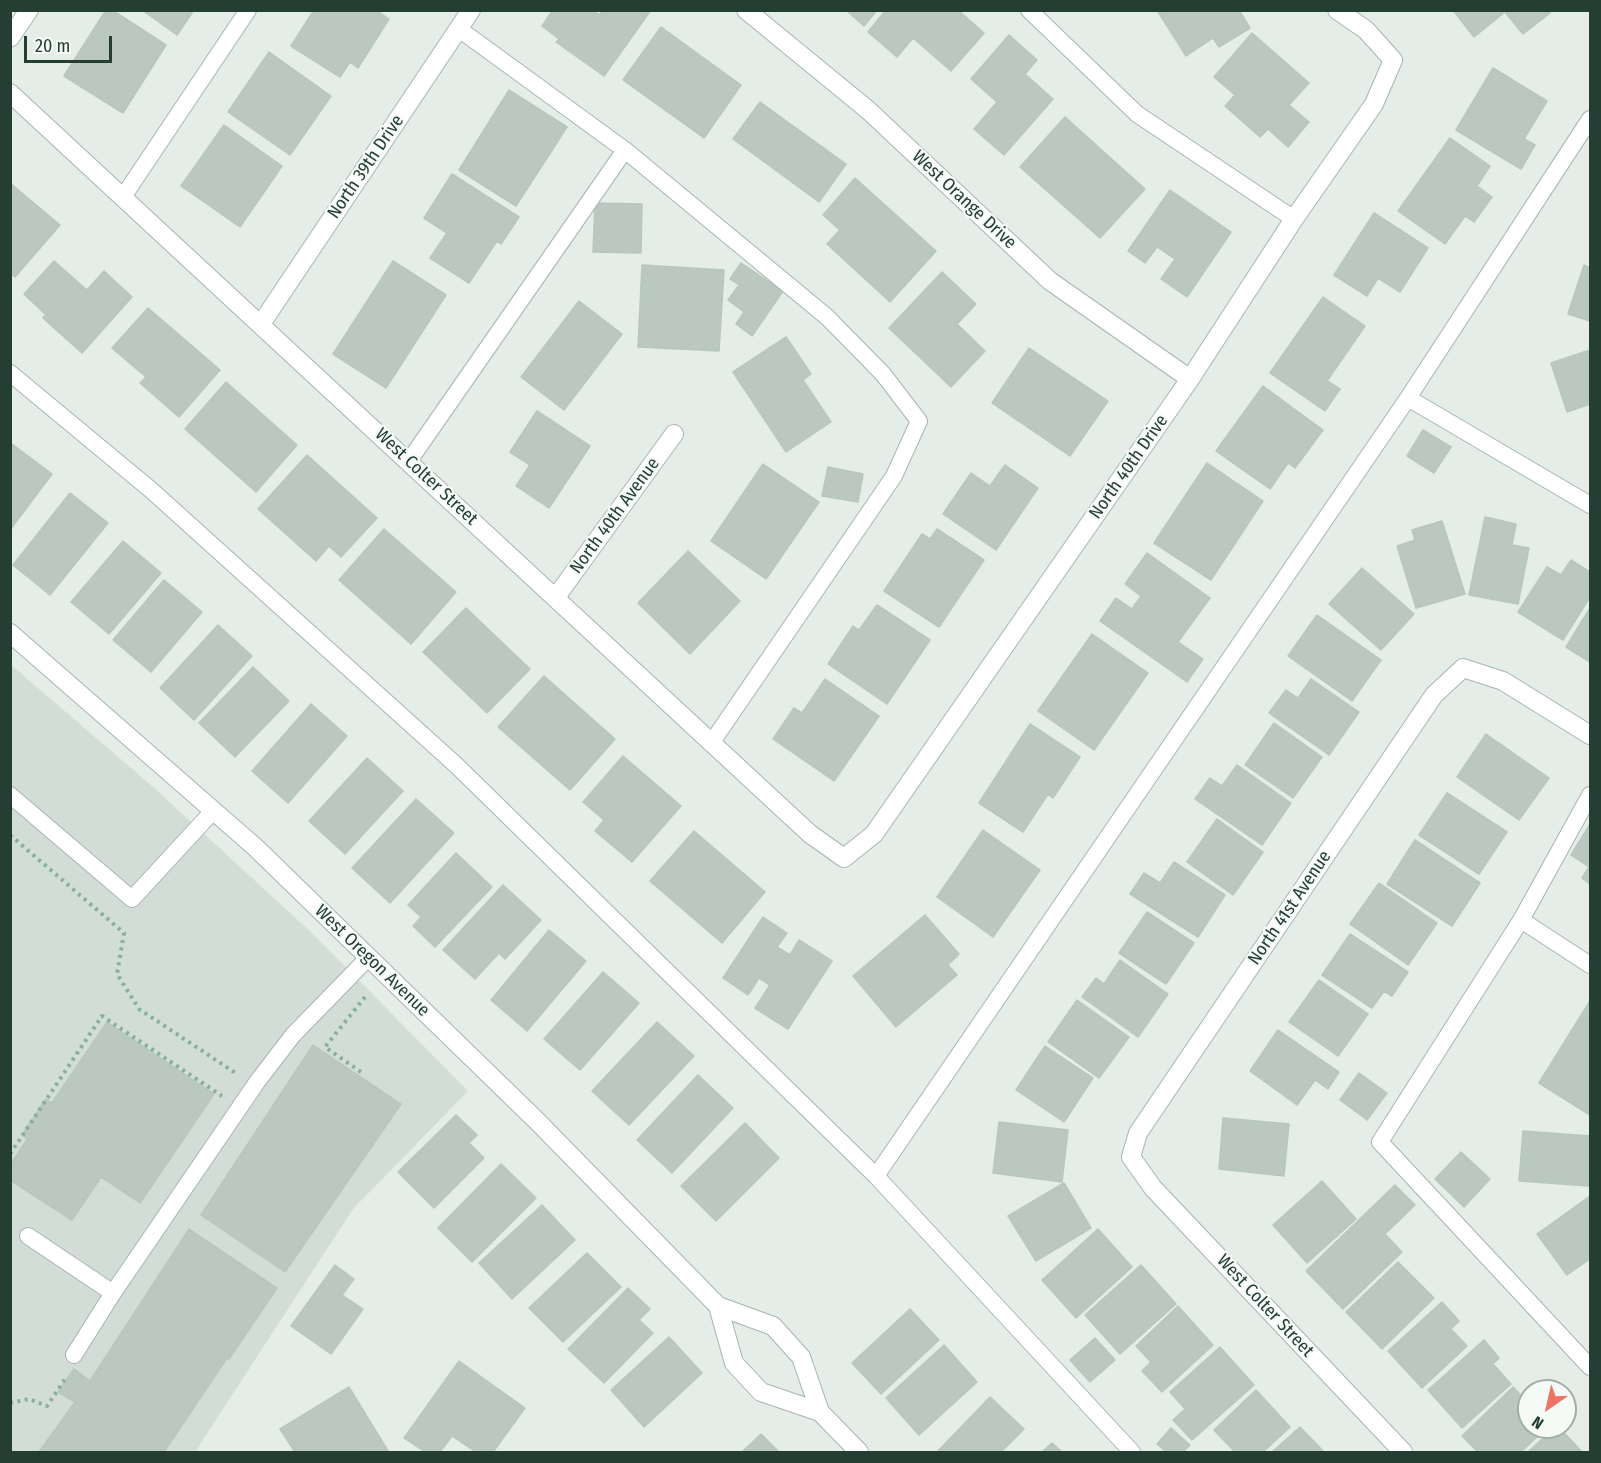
<!DOCTYPE html>
<html>
<head>
<meta charset="utf-8">
<style>
	body { margin:0 }
	#map { position:relative; width:1601px; height:1463px; overflow:hidden; background:#e4ede8; font-family:"Fira Sans Condensed",sans-serif }
	canvas { display:block }
	.frame { position:absolute; inset:0; border:12px solid #243e34; pointer-events:none }
	.north { position:absolute; left:1517px; top:1379px; width:60px; height:60px; box-sizing:border-box; background:#f5faf7; border:2px solid #a1afa9; border-radius:50%; rotate:214deg; font-size:16px; font-weight:700; line-height:24px; text-align:center; color:#243e34 }
	.north::after { content:''; display:block; margin:auto; width:21px; height:27px; background:#ec7464; clip-path:polygon(50% 0,100% 100%,50% 72%,0 100%) }
	.scale { position:absolute; left:24px; top:36px; width:88px; height:27px; box-sizing:border-box; border:3px solid #243e34; border-top:0; padding-left:8px; font-size:18px; line-height:21px; white-space:nowrap; color:#243e34; -webkit-text-stroke:4px #f5faf7; paint-order:stroke }
</style>
</head>
<body>
<div id="map">
<canvas width="1601" height="1463"></canvas>
<div class="frame"></div>
<div class="north">N</div>
<div class="scale">20 m</div>
</div>
<script>
const g = document.querySelector('canvas').getContext('2d');
g.lineJoin = 'round';
function paint(path, color) { g.fillStyle = color; g.fill(path, 'evenodd'); }
function trace(path, color, width, dash) { g.strokeStyle = color; g.lineWidth = width; g.lineCap = dash ? 'butt' : 'round'; g.setLineDash(dash || []); g.stroke(path); }
function drawText(font, color, halo, rows, align = 'center') {
  g.font = font + ' "Fira Sans Condensed",sans-serif'; g.lineWidth = 4.5; g.setLineDash([]); g.textBaseline = 'middle'; g.strokeStyle = halo; g.fillStyle = color; for (const [text, x, y, turn = 0] of rows) {
    g.save(); g.translate(x, y); g.rotate((+turn || 0) * Math.PI / 180); g.textAlign = isNaN(turn) ? turn : align; if (halo) g.strokeText(text, 0, 0); g.fillText(text, 0, 0); g.restore();
  }
}
paint(new Path2D(`
	M10,664L152,786L314,935L468,1091L353,1209L195,1452H11Z`), '#d3ddd7');
const building = new Path2D(`
	M106,10H112L166,45L123,113L64,76Z
	M142,10H194L177,35Z
	M314,10H376L389,19L358,68L350,62L340,77L291,46Z
	M553,10H593L599,15L603,10H651L604,76L556,42L559,39L542,26Z
	M846,10H877L864,26Z
	M886,10H958L984,33L951,71L913,38L897,57L868,32Z
	M1157,10H1239L1250,28L1219,47L1213,38L1186,56Z
	M1453,10H1547L1550,13L1523,34L1505,12L1474,37Z
	M661,27L741,85L704,138L623,80Z
	M1252,33L1309,83L1289,105L1309,122L1288,147L1268,129L1260,137L1225,106L1235,95L1214,77Z
	M1009,35L1037,60L1025,74L1053,99L1004,155L974,129L997,102L971,79Z
	M269,52L331,96L290,155L228,112Z
	M1493,68L1547,101L1524,139L1535,145L1521,169L1456,130Z
	M509,90L567,127L516,206L459,170Z
	M760,102L846,164L819,202L733,139Z
	M1065,117L1145,189L1100,238L1020,167Z
	M224,125L282,166L240,227L181,186Z
	M1450,138L1490,166L1477,186L1492,197L1474,222L1465,216L1445,244L1398,211Z
	M452,174L519,217L501,244L497,241L469,283L430,258L447,233L424,218Z
	M855,178L936,251L890,302L827,244L840,230L823,215Z
	M10,183L60,225L15,277L10,273Z
	M1170,190L1231,232L1187,297L1161,279L1175,259L1157,247L1145,263L1128,251Z
	M595,203L642,204L641,253L593,252Z
	M1374,213L1428,248L1400,292L1378,278L1367,296L1334,275Z
	M54,261L87,290L104,271L132,297L82,353L43,318L46,315L24,294Z
	M393,261L446,295L386,388L333,354Z
	M741,263L783,291L752,336L736,324L744,312L728,300L739,285L730,279Z
	M642,265L724,270L719,351L638,347Z
	M1584,265L1590,268V321L1568,314Z
	M942,272L976,304L957,324L985,351L951,387L889,328Z
	M1323,297L1365,326L1327,381L1340,389L1325,411L1270,373Z
	M579,301L622,334L564,410L521,377Z
	M148,308L220,370L179,417L140,383L146,377L112,348Z
	M786,337L811,374L803,380L831,422L786,452L733,372Z
	M1029,348L1108,401L1070,456L992,403Z
	M1590,350V404L1567,412L1551,363Z
	M226,382L297,445L256,492L185,429Z
	M1263,386L1323,430L1295,468L1288,463L1270,489L1216,451Z
	M537,411L590,446L549,508L516,486L530,465L510,452Z
	M1423,430L1451,447L1434,473L1407,456Z
	M12,444L52,474L10,530V445Z
	M307,455L377,518L341,557L329,546L316,561L258,509Z
	M1207,463L1263,501L1211,580L1154,543Z
	M763,464L819,502L766,579L711,541Z
	M1005,465L1038,488L996,550L943,514L971,473L990,486Z
	M828,467L863,474L858,502L822,496Z
	M70,493L108,523L50,595L13,565Z
	M1485,517L1516,524L1512,545L1529,548L1518,604L1469,595Z
	M1442,521L1465,594L1416,608L1397,546L1415,540L1412,530Z
	M384,529L456,592L411,644L339,580Z
	M937,529L984,560L939,627L884,591L922,534L930,539Z
	M123,541L161,573L109,634L71,602Z
	M688,551L740,601L690,654L638,603Z
	M1147,553L1210,598L1178,642L1203,659L1187,682L1100,621L1116,598L1132,609L1141,596L1125,584Z
	M1571,560L1590,572V597L1563,640L1518,612L1547,567L1561,575Z
	M1362,568L1414,614L1381,650L1329,604Z
	M164,580L202,612L151,672L113,640Z
	M877,605L930,640L887,704L828,664L853,626L859,630Z
	M466,608L530,669L487,713L423,652Z
	M1590,608V662L1566,647Z
	M1317,615L1381,660L1352,701L1288,656Z
	M218,625L252,656L194,720L160,688Z
	M1092,634L1148,673L1094,750L1038,711Z
	M253,667L289,701L235,757L199,723Z
	M544,676L615,739L570,790L498,727Z
	M825,679L879,716L834,781L773,739L794,708L802,713Z
	M1311,679L1359,712L1329,755L1269,713L1286,690L1298,698Z
	M311,704L347,736L288,803L252,771Z
	M1274,723L1322,757L1293,798L1245,765Z
	M1030,724L1080,757L1053,798L1048,794L1023,832L979,803Z
	M1486,734L1549,778L1519,820L1457,777Z
	M623,756L681,806L632,862L595,831L604,820L583,802Z
	M367,758L403,791L345,854L309,821Z
	M1237,765L1291,803L1262,845L1195,799L1210,778L1222,786Z
	M1447,793L1507,832L1479,874L1419,835Z
	M416,799L454,833L390,903L352,868Z
	M1217,819L1263,852L1233,895L1187,862Z
	M1590,824V884L1582,878L1589,867L1571,855Z
	M983,830L1040,870L993,937L937,897Z
	M694,831L765,892L722,943L650,881Z
	M1415,840L1480,883L1452,926L1387,884Z
	M456,853L492,887L435,947L413,926L421,917L408,905Z
	M1174,862L1225,895L1198,937L1130,894L1144,873L1160,883Z
	M1379,883L1437,923L1408,965L1350,924Z
	M503,885L541,920L505,959L499,953L475,979L443,950Z
	M1147,912L1194,943L1166,984L1119,953Z
	M925,915L959,954L948,965L957,975L896,1027L853,976Z
	M763,917L787,933L777,947L790,955L799,940L832,961L788,1029L755,1008L770,985L759,978L748,995L723,978Z
	M549,930L586,961L527,1031L491,1000Z
	M1350,934L1408,972L1392,996L1384,991L1372,1008L1322,975Z
	M1120,960L1168,994L1138,1037L1082,997L1096,978L1104,984Z
	M603,972L639,1003L580,1070L544,1039Z
	M1319,980L1368,1014L1338,1056L1289,1022Z
	M1077,1000L1129,1037L1099,1078L1048,1042Z
	M1590,1001V1115L1539,1083Z
	M107,1022L214,1094L140,1203L101,1177L72,1220L10,1180V1165L31,1134L29,1133L26,1138L22,1135L46,1099L52,1103Z
	M657,1022L694,1056L629,1125L592,1091Z
	M1278,1030L1339,1072L1328,1089L1315,1080L1297,1105L1250,1071Z
	M313,1045L401,1104L285,1272L201,1215Z
	M1045,1046L1093,1078L1064,1122L1016,1090Z
	M1359,1073L1387,1093L1367,1120L1340,1100Z
	M698,1075L733,1108L672,1173L637,1140Z
	M456,1115L477,1135L469,1143L484,1158L434,1208L398,1172Z
	M1223,1118L1289,1124L1284,1176L1219,1169Z
	M999,1122L1068,1130L1062,1182L993,1173Z
	M745,1123L779,1158L716,1221L681,1186Z
	M1523,1131L1590,1136L1589,1186L1519,1181Z
	M1461,1152L1490,1179L1464,1207L1435,1179Z
	M501,1164L536,1198L472,1262L438,1228Z
	M1322,1181L1356,1219L1307,1263L1273,1225Z
	M1064,1183L1091,1228L1036,1261L1008,1216Z
	M1395,1185L1415,1205L1385,1234L1402,1252L1343,1309L1306,1271Z
	M1590,1196V1259L1567,1275L1537,1234Z
	M542,1205L575,1240L512,1299L479,1263Z
	M189,1229L277,1288L229,1359L227,1358L164,1452H39L75,1402L58,1392L74,1369L90,1381Z
	M1098,1229L1132,1267L1076,1318L1042,1280Z
	M587,1253L621,1287L563,1342L529,1308Z
	M1398,1262L1434,1298L1382,1349L1346,1312Z
	M335,1265L354,1279L342,1295L363,1309L331,1354L291,1326Z
	M1141,1265L1176,1304L1120,1354L1085,1315Z
	M628,1288L650,1309L639,1320L653,1333L604,1383L568,1349Z
	M1442,1302L1459,1321L1451,1329L1467,1346L1422,1388L1388,1351Z
	M1178,1306L1213,1345L1162,1392L1142,1371L1151,1362L1136,1346Z
	M910,1309L939,1340L881,1394L852,1363Z
	M669,1337L702,1373L644,1427L611,1390Z
	M1095,1338L1115,1360L1090,1382L1070,1360Z
	M1484,1340L1499,1358L1493,1364L1511,1384L1462,1428L1428,1390Z
	M944,1345L977,1382L919,1435L886,1398Z
	M1220,1347L1254,1385L1192,1440L1173,1420L1185,1409L1170,1392Z
	M459,1361L525,1408L493,1452H476L452,1436L440,1452H425L404,1438Z
	M349,1387L388,1451L295,1452L280,1429Z
	M1513,1387L1529,1404V1418L1527,1420L1529,1427H1534L1540,1434L1521,1452H1478L1462,1436Z
	M1256,1390L1290,1427L1263,1452H1235L1214,1430Z
	M990,1397L1024,1429L1001,1452H937Z
	M1300,1427L1324,1452H1272Z
	M1555,1427H1559L1582,1452H1528Z
	M1171,1428L1190,1445L1183,1452H1166L1157,1444Z
	M761,1434L779,1452H742Z
	M1052,1443L1062,1452H1042Z`);
paint(building, '#bac8c1');
trace(building, '#b7c7be', 1.5);
const service = new Path2D(`
	M1029,10L1137,114L1294,219
	M459,29L625,150L827,317L883,374L919,421L894,476L712,742
	M123,197L248,10
	M10,373L151,490L456,765L876,1176L1132,1452
	M1408,398L1590,505
	M409,461L625,150
	M10,795L132,899L213,811
	M1590,795L1521,920L1380,1142L1590,1367
	M1521,920L1590,965
	M876,1176L1408,398L1590,119
	M28,1236L113,1293
	M74,1355L113,1293L257,1082L293,1035L368,958`);
const minor = new Path2D(`
	M746,10L868,110L1050,281L1190,379
	M10,93L810,834L844,858L874,834L1190,379L1294,219L1374,104L1393,60L1366,30L1337,10
	M261,324L471,10
	M556,597L674,434
	M10,633L255,847L537,1121L718,1306L773,1326L801,1357L820,1412L859,1452
	M718,1306L734,1363L761,1392L820,1412
	M1403,1452L1153,1188L1131,1157L1138,1133L1434,695L1463,668L1503,681L1590,735`);
const tertiary = new Path2D(`
	M10,38L29,10`);
trace(service, '#a7b5ae', 18);
trace(minor, '#a7b5ae', 20);
trace(tertiary, '#a7b5ae', 20);
trace(new Path2D(`
	M10,835L124,933L117,974L139,1009L237,1074
	M361,1072L325,1047L365,997
	M10,1154L102,1016L222,1096
	M10,1403L29,1399L47,1406L67,1376`), '#86af9d', 4, [3, 4.5]);
trace(service, '#fff', 16);
trace(minor, '#fff', 18);
trace(tertiary, '#fff', 18);
drawText('18px', '#243e34', '#f5faf7', [
	["North 39th Drive",366,167,-56],
	["West Orange Drive",964,200,43],
	["North 40th Drive",1129,467,-55],
	["West Colter Street",426,477,43],
	["North 40th Avenue",615,516,-54],
	["North 41st Avenue",1290,908,-56],
	["West Oregon Avenue",372,961,44],
	["West Colter Street",1265,1306,47]
]);
</script>
</body>
</html>
